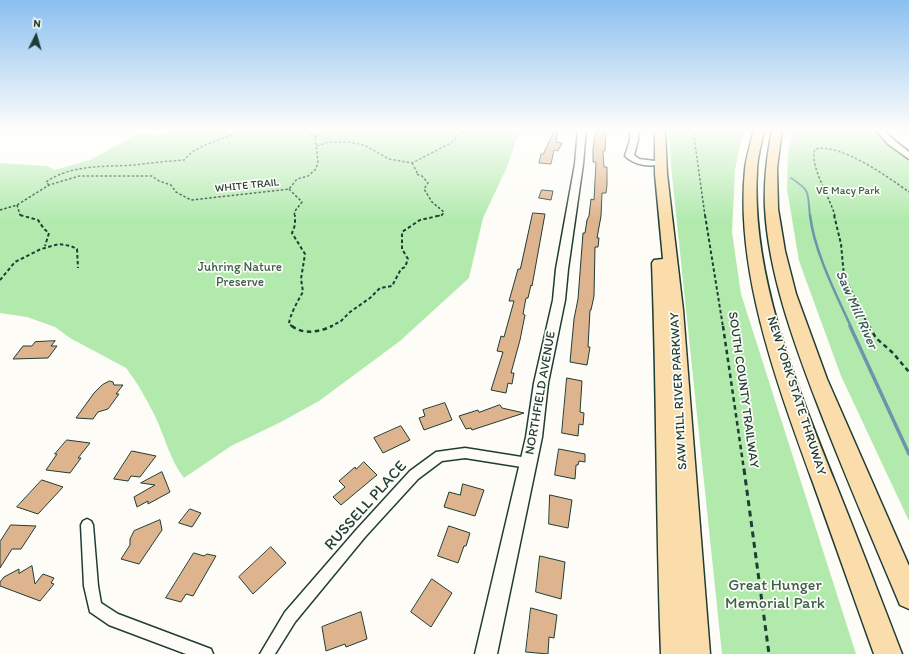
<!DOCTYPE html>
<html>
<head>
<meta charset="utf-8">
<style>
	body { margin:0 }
	#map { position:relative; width:909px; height:654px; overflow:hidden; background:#fdfcf7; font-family:Itim,sans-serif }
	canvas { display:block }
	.north { position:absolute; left:16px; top:16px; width:40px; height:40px; -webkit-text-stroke:3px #fdfcf7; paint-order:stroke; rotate:5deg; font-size:11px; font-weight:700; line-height:16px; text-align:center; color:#1f3d34 }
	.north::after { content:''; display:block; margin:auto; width:14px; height:18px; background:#1f3d34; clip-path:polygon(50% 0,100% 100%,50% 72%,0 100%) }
</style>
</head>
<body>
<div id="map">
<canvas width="909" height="654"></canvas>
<div class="north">N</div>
</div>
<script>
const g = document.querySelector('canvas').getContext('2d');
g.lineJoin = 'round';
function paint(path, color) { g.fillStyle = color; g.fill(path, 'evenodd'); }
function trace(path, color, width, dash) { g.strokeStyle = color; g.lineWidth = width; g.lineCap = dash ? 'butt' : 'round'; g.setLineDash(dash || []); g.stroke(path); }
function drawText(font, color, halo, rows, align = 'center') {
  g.font = font + ' Itim,sans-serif'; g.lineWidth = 3.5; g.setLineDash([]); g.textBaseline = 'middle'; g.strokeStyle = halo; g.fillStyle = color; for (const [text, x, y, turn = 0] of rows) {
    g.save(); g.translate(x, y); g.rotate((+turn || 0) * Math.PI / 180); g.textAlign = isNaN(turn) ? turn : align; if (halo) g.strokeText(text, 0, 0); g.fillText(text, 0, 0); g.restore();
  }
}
paint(new Path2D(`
	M173,129H520L507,167L483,218L469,278L400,341L319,401L281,422L231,446L184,478C170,460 165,437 155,416C147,400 137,382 126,368L70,338L55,327L27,317L0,313V163L47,166L55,170L90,160L137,134L164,135Z
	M669,129H746L740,145L735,170L732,232L741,294L856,654H722L671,166Z
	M793,129H874L884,141L909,160V521L841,376L799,261L787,189L788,153Z`), '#b2eaae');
trace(new Path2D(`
	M731,129L734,135
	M791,178C812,192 807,192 810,216`), '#6c95ab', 2);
trace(new Path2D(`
	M810,215C814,251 836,294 851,327`), '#6c95ab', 2.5);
trace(new Path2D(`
	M850,326L909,454`), '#6c95ab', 3.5);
const building = new Path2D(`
	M555,130L558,131L556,142L562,143L558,151L554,150L551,164L539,163L541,154H543Z
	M596,131L606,132L605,151H603L604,167H607V185L606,193H602L601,216L597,238H599L598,247H595L594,296L591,310H590L588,347H590L587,365L570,362L574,319L578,299L583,233H585L587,220L589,216L591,199L594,200L596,162H593V149Z
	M542,190L553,191L551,200L539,198Z
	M533,213L545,214L532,286L531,285L528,298H526L523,314L525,315L520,340L511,373H514L512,384L508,383L506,393L491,390L503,352L497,351L501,336L504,337L514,301H509L518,269H520Z
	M55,341L51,346H57L48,358L13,359L23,346H32L35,342Z
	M567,378L582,381L580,412L584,413L583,425L579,424L578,436L562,433Z
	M110,381L113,382L114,385H123L116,394H119L108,409L98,412L93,419L76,418L94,393L102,385Z
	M445,403L452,420L424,430L419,418L425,416L423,410Z
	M500,405L502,408L524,413L472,430L471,428L466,429L459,416L478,410L479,412Z
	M401,426L410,440L383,453L374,438Z
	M67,440L90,443L78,458H81L70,473L46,470L57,454H55Z
	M559,449L585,454V462L579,461L578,465H576L575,479L555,475Z
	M132,451L156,456L140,477L131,476L128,481L114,479Z
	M364,462L377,475L341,505L333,497L345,487L339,481L355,467L356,469Z
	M162,472L170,492L148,504V501L137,507L134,497L155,485L141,483Z
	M42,480L63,487L38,514L17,507Z
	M463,484L484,490L475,516L444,507L449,492L460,495Z
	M550,495L572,500L568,528L549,524Z
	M190,509L201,513L192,527L179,523Z
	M160,520L162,530L139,564L121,559L130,545V539L134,531Z
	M11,525L36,526L21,549H12L0,568V542Z
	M449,526L470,533L466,546H464L458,563L438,556Z
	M271,547L286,563L253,594L239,577Z
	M194,553L204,556L207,554L216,556L193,596L186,594L181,602L166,598Z
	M540,556L565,562L561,599L536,592Z
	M32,566L35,584L43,574L54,578L51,583L54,584L40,601L0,586V582L4,577L19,569V573Z
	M432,579L452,593L431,627L411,612Z
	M531,608L557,615L554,638L549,637L548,654L526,652Z
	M361,612L367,639L346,647L345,644L326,651L322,627Z`);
paint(building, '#deb48e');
trace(building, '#1f3d34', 1);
const lane = new Path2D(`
	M895,129L909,130`);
const street = new Path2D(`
	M465,448L528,458L532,459L534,463L532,467L528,468L465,458L442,461L418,479L365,537L295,622L275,654H260L285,612L357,529L410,471L436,452Z
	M87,519L91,521L93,525L98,586L101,603L118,614L211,649L213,654H186L109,625L90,612L84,586L81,525L83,521Z`);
const secondary = new Path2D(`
	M578,129H586L583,164L568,269L565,300L548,383L542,437L497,654H475L526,437L534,383L553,300L556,269L575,164Z
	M630,129H638V140L634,155L639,159L655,161L656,163L655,165C645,167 632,163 625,156L630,140Z
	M875,129H883L894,140L909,152V159L888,144Z`);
const highway = new Path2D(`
	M655,129H665L667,174L683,310L710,654H661C656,524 657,393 652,263L654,260L663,259L655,174Z
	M754,129H764C762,143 757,157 757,171C751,276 797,386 835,482C858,539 880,597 902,654H874C853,596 833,538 812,480C778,386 735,272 745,170C746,157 751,143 754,129Z
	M772,129H782L777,168L778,209L785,251L796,294L827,379L909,566V609L900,605C872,538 843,471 817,403C794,343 768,272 765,207C764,179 767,157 772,129Z`);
trace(lane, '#1f3d34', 5);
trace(street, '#1f3d34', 3);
trace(secondary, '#1f3d34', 3);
trace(highway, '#1f3d34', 3);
trace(new Path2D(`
	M303,129L315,137
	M693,129L705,216
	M315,137L322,133L323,129
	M317,146L329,142H349L364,145L389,159L412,163L451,143L465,129
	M412,163L417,172L416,174L422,176L428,183L424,189L432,202L444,212L442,215L438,216
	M49,185L46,182C72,164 105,167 135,165C151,163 168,161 184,160L192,152L205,145L248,129
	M289,189L302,202L295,211L294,216
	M17,205L20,215L23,216
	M0,210L17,205L49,185L79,176H152L159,181L171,185L176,192L191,200L289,189L297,179L308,176L316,169L318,161L315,137
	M835,216C830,197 809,166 815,149C841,143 888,177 909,192`), '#1f3d34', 1.5, [2.5, 2]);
trace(new Path2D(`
	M20,215L38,220L44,229L49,233L45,246
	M705,215L723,327
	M834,215L841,244L844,276L869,327
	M0,280L15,262L41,249L59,244L71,246L77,249L78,268
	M293,327L289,324C289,317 299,298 303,292L301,279L305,254L292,233L295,225V215
	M330,327L341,321L350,312L370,298L380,288L392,286L401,269L405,267L408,259L402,249V232L420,220L442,215`), '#1f3d34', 2, [3.5, 2.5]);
trace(new Path2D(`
	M292,326C303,335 320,332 332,326
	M723,326L744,470
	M869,326L876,338L893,353L909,372`), '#1f3d34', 2.5, [4.5, 3.5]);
trace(new Path2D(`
	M744,469L769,654`), '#1f3d34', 3, [6, 4.5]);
trace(lane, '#fdfcf7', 3);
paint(street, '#fdfcf7');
paint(secondary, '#fdfcf7');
paint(highway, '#faddab');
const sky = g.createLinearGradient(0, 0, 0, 220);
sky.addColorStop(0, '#8bbff0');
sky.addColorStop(0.59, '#fefefb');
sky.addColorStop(1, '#fefefb00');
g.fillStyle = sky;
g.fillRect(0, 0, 909, 220);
drawText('11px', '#1f3d34', '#fdfcf7', [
	["WHITE TRAIL",247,186,-6]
]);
drawText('11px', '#3c604c', '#fdfcf7', [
	["VE Macy Park",848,191]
]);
drawText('13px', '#3c604c', '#fdfcf7', [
	["Juhring Nature",240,268],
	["Preserve",240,283]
]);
drawText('13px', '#1f3d34', '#fdfcf7', [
	["SOUTH COUNTY TRAILWAY",743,390,82],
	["SAW MILL RIVER PARKWAY",679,391,-93],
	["NORTHFIELD AVENUE",541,393,-80],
	["NEW YORK STATE THRUWAY",796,396,72]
]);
drawText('italic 14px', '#395a5c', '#fdfcf7', [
	["Saw Mill River",856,310,66]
]);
drawText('16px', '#1f3d34', '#fdfcf7', [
	["RUSSELL PLACE",366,506,-48]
]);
drawText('16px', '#3c604c', '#fdfcf7', [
	["Great Hunger",775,586],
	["Memorial Park",775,604]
]);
</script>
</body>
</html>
